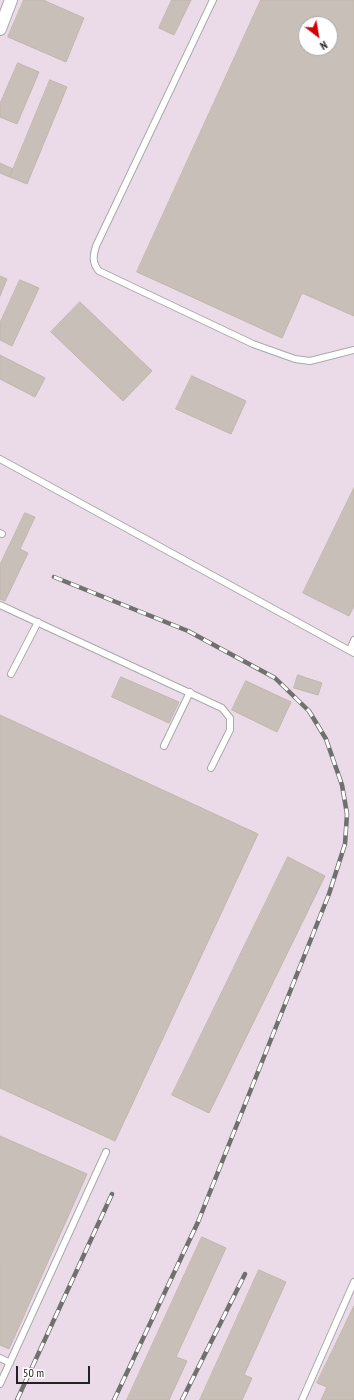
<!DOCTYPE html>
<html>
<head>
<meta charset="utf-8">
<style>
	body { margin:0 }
	#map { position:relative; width:354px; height:1400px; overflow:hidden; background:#f2efe9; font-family:"PT Sans Narrow",sans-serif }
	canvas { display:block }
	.north { position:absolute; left:298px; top:16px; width:40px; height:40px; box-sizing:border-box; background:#fff; border:1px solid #a7a7a7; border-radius:50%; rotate:149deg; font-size:11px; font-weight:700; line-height:16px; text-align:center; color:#222 }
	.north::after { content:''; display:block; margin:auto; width:14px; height:18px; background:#d40000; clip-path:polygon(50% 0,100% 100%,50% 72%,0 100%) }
	.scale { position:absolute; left:16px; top:1366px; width:74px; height:18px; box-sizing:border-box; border:2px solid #222; border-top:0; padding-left:5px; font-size:12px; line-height:14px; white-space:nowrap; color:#222; -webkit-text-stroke:3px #fff; paint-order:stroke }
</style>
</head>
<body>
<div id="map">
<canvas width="354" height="1400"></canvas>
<div class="north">N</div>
<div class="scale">50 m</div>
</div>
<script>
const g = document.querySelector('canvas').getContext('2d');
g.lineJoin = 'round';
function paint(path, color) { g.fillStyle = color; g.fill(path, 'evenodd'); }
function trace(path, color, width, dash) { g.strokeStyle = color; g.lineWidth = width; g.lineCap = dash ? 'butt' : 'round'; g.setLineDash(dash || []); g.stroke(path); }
paint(new Path2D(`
	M0,0H354V1400H0ZM306,24H330V48H306Z`), '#ebdbe8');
const building = new Path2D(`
	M24,0H43L84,18L66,62L8,37Z
	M172,0H191L174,35L159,28Z
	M261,0H354V316L302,293L282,338L137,272ZM306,24H330V48H306Z
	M18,63L39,72L17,124L0,117V104Z
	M50,80L67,87L27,184L10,177Z
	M0,163L13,169L10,177L0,173Z
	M0,276L7,279L0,296Z
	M20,280L39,288L12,346L0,340V323Z
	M80,302L152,371L123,401L51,332Z
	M0,355L45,378L35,397L0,379Z
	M192,376L246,401L231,434L176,409Z
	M354,488V606L349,616L303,593Z
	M25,513L35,517L20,549L28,553L5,601L0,599V565Z
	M298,675L322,683L318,695L294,688Z
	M121,677L179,702L169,723L112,697Z
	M246,681L291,702L277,732L232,710Z
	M0,715L258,834L115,1141L0,1088Z
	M288,857L325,876L209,1113L172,1095Z
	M0,1136L87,1174L9,1349L0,1345Z
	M202,1237L226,1248L176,1357L187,1361L169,1400H127Z
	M259,1270L286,1282L244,1375L252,1378L242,1400H200Z
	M354,1306V1400H321L327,1387L317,1383Z`);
paint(building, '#c7bfb8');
trace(building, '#c4b6ab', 1);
const service = new Path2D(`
	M213,0L96,246C93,256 92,263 99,271L253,344L295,359L310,361L354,350
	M0,459L354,653
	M0,533L2,534
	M0,605L222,708L230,718V730L211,768
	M350,650L354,640
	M11,674L38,622
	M164,746L190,692
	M0,1358L10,1363
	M0,1384L106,1152
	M302,1400L354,1282`);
const minor = new Path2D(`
	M0,29L11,0`);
trace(service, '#a9a9a9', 8);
trace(minor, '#a9a9a9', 14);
trace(service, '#fff', 6);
trace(minor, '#fff', 12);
const rail = new Path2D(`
	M54,577L188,631L275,678L309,711L326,739L342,785L347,814L345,844L329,894L198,1222L114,1400
	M17,1400L112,1194
	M182,1400L245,1274`);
trace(rail, '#707070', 4.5);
trace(rail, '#fff', 3, [9]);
</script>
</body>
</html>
